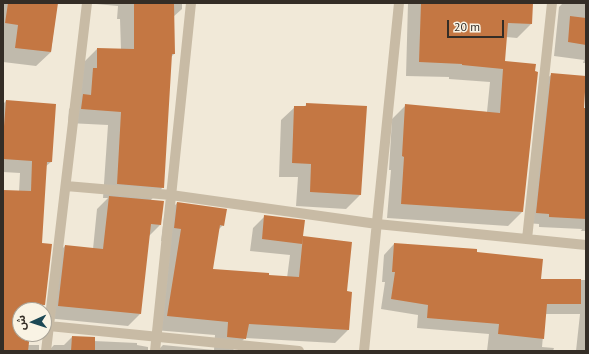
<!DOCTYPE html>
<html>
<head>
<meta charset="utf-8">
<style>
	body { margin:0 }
	#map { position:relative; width:589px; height:354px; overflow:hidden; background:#f1e9d8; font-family:"PT Sans","Noto Sans Arabic",sans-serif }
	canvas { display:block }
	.frame { position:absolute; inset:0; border:4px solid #342d26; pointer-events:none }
	.north { position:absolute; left:12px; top:302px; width:40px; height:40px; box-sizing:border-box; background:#f9f3e4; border:1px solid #aaa498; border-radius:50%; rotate:267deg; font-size:11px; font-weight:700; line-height:16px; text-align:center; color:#342d26 }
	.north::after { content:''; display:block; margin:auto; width:14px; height:18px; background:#1c4855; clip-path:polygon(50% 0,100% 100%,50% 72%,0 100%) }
	.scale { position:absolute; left:447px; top:20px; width:57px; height:18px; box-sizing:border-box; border:2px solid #342d26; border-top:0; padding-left:5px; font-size:12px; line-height:14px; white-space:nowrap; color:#342d26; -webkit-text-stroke:3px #f9f3e4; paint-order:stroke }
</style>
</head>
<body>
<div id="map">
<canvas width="589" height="354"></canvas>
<div class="frame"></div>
<div class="north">ش</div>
<div class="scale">20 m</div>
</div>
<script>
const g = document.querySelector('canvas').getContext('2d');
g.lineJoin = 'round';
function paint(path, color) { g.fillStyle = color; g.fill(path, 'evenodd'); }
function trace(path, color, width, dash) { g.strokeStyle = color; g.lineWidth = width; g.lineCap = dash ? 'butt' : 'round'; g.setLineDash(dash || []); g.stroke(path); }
paint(new Path2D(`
	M3,3H57L51,52L36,66L3,62L4,39L3,38Z
	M85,3H182V9L173,17L174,54L171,57L163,187L150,201L160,225L149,236L140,314L128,326L46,318L53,258L65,246L93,249L97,209L108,198H103L108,125L68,123L69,109L78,101L83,63L97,49L121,50L120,19H117L118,6Z
	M408,3H532L531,24L517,38L506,37L504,62L522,212L508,226L387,218L391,170H389L392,119L406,105L487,112L490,82L449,79V77L406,76Z
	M563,3H586V63H583L584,60L554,56L559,7Z
	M552,74L582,109H586V231H581L582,229L539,227V224L526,223L541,84Z
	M6,101L51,162L45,167L41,244L44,305L39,310H20V334H29L28,345H39V351H3V191L19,192L20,173L3,172V104Z
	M307,104L360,195L346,209L296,206L298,177H279L281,120L295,107H304Z
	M177,203L223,225L218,230L212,270L287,278L290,255L250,251L253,228L265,216L302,239L303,237L346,292L348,330L335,343L245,338L232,351H157L163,345L214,350L215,335L154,330L168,242L161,241L164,217Z
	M394,244L476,253L540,280H586V351H576L580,314H545L542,347L554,348L553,351H487L489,334L417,328L418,315L381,309L385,282H382L384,255Z
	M72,337L94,341L137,343V345L148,347V351H48L54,345H64Z`), '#0003');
paint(new Path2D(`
	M8,3H58L51,52L15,48L18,25L5,23Z
	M134,3H174L175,54H172L164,188L117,184L121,112L81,109L83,94L91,95L93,68H97V48L134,49Z
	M421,3H533L532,24L508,23L505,61L536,64L535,71L538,72L523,212L401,204L404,157L402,156L405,104L500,113L503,69L462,65V64L419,62Z
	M570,16L586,18V45L568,42Z
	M551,73L586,76L584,108H586V219L549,217V214L536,213Z
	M6,100L56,104L52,162H47L42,243L52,244L45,305L32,304L31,310H20V334H30L28,351H3V190L31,191L32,161L3,159V126H4Z
	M306,103L367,106L361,195L310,192L311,164L292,163L294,106H306Z
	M109,196L164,201L161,225L151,224L141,314L58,306L65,245L103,249Z
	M177,202L227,209L224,226L220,225L213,269L269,273V275L299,277L303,236L352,242L347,291L352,292L349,330L249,324L246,339L227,337L228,322L167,316L181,229L174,228Z
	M264,215L305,220L302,244L262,239Z
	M394,243L477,249V252L543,259L541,279H581V304H547L544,339L498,334L499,324L427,318L428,305L391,299L395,272H392Z
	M72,336L95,337V351H71Z`), '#c47743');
trace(new Path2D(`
	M66,186L171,195L377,224L586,245
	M527,239L552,3
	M49,326L299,351
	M46,351L87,3
	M155,351L191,3
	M364,351L399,3`), '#c8bba5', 10);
</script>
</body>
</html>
